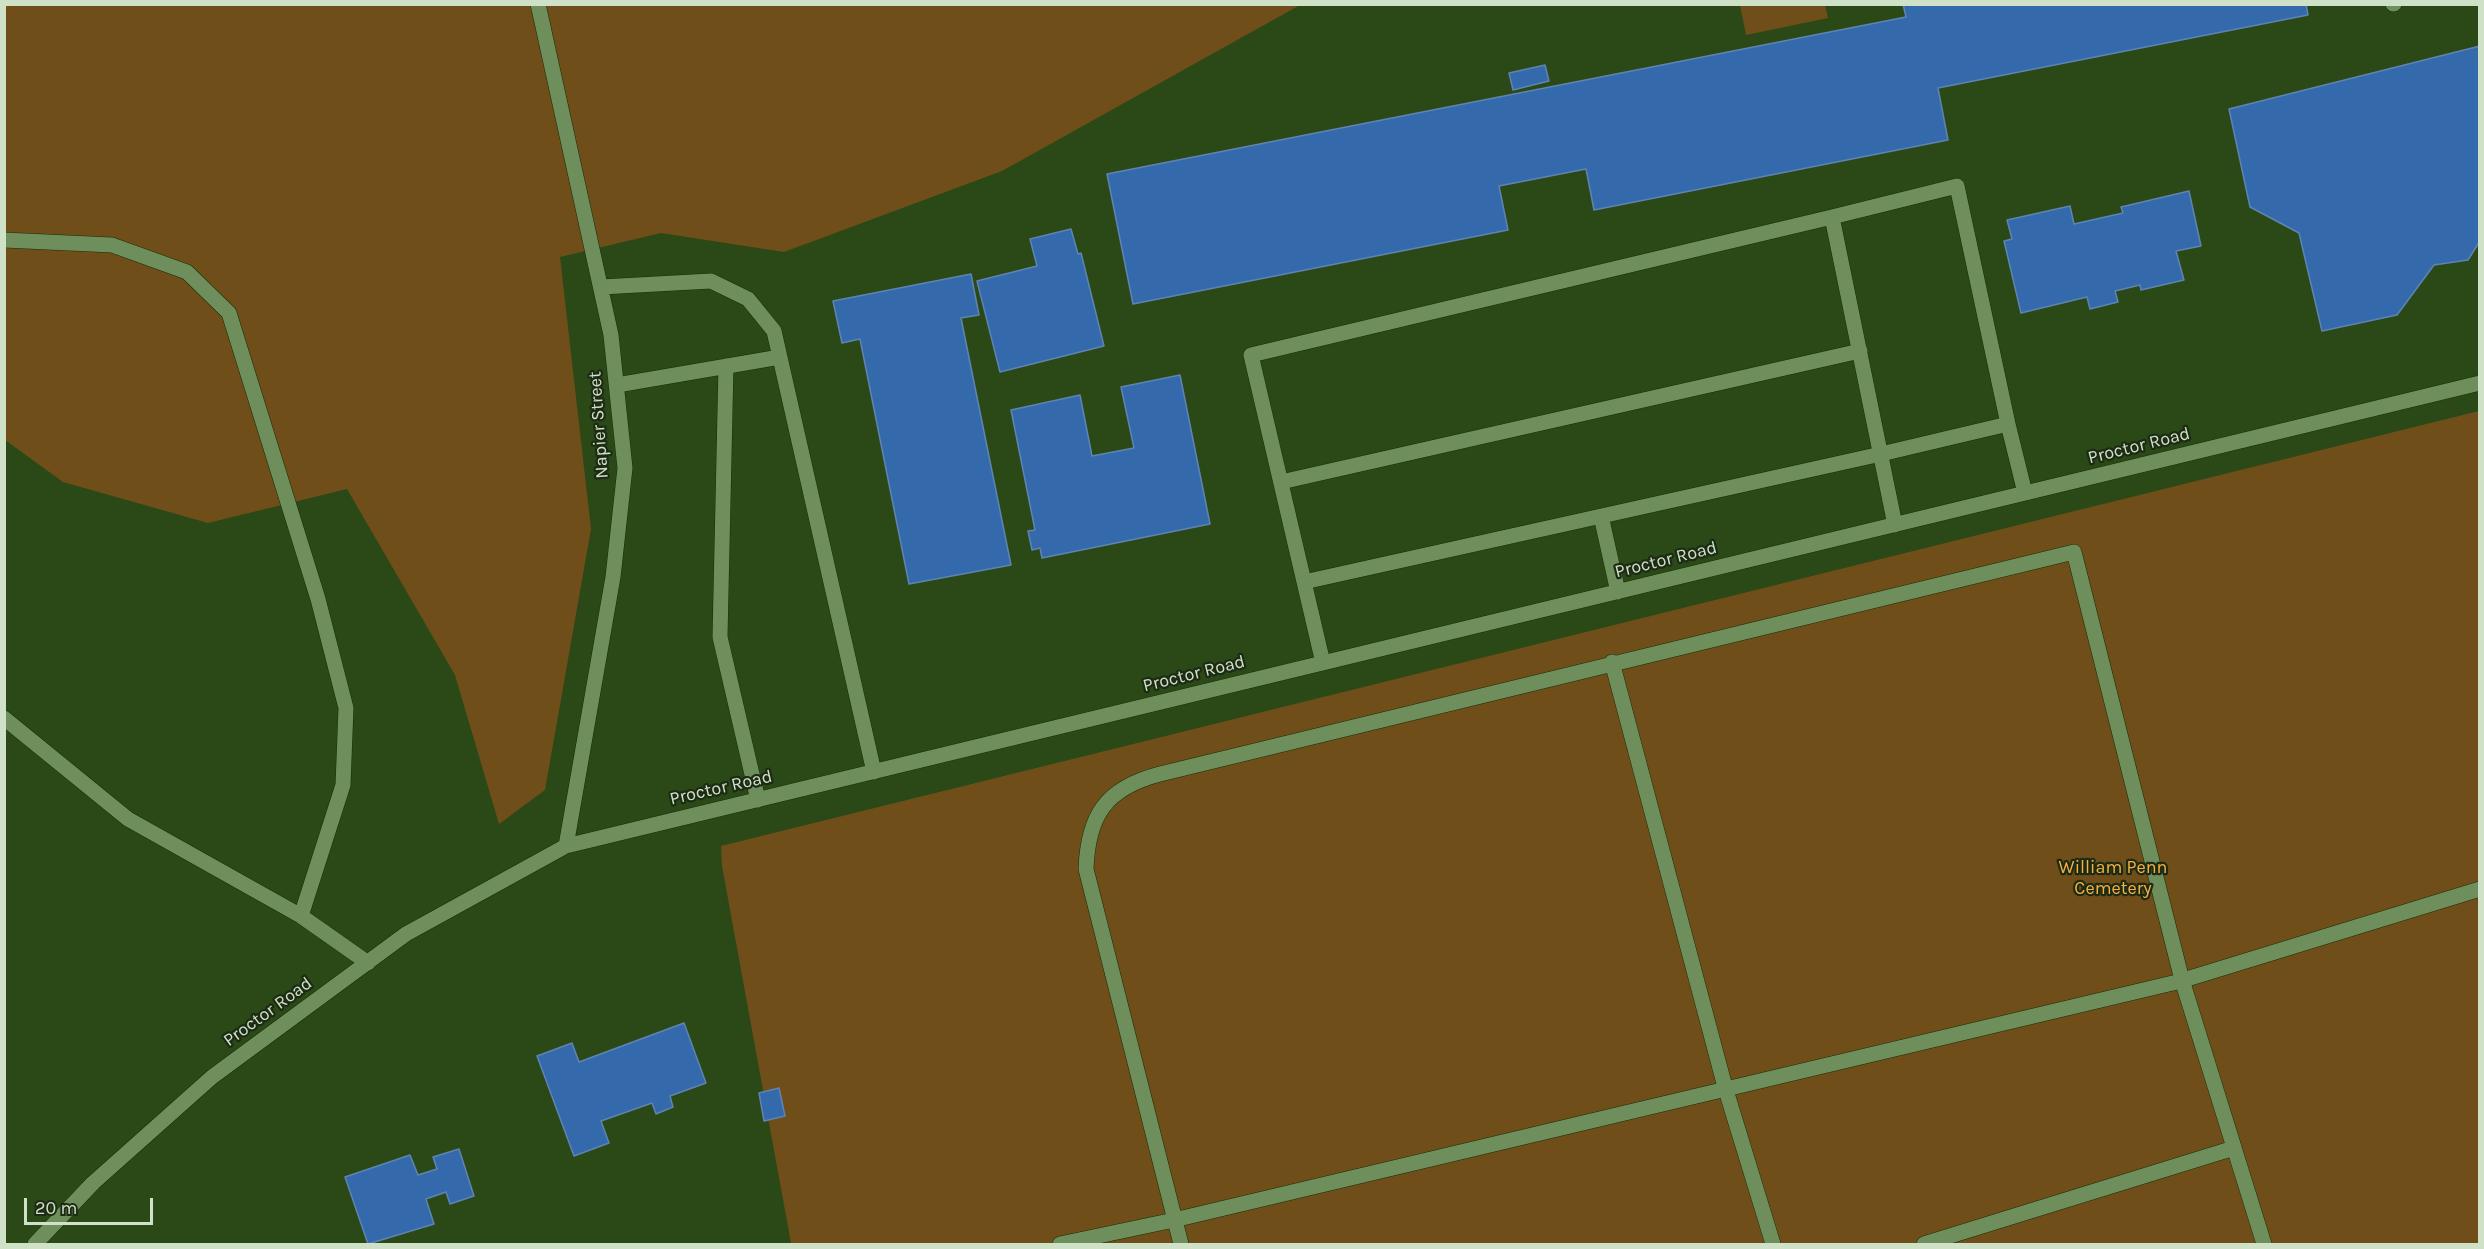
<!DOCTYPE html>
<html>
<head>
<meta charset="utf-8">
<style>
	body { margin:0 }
	#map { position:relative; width:2484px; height:1249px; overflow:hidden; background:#2b4917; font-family:Karla,sans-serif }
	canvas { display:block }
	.frame { position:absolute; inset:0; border:6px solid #cfe1c6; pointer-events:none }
	.scale { position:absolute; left:24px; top:1198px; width:129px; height:27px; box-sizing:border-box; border:3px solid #cfe1c6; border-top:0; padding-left:8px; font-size:18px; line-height:21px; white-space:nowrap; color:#cfe1c6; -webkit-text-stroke:4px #1d2b15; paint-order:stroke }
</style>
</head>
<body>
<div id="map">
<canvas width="2484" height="1249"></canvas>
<div class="frame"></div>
<div class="scale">20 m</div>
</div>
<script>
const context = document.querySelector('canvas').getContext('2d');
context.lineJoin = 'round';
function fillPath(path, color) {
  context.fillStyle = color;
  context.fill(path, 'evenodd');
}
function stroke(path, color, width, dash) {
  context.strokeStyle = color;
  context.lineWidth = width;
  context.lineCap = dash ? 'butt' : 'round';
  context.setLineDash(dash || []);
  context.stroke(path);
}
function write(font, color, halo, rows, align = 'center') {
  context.font = font + ' Karla,sans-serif';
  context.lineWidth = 4.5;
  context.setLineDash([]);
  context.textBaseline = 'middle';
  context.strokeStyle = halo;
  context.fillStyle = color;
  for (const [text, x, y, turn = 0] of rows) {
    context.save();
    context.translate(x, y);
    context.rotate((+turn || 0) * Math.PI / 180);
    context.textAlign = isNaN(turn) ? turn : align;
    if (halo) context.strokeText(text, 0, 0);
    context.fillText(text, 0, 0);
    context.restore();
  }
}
const green = new Path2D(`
	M5 5H1300L1002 171 784 252 661 233 560 257 591 529 545 790 499 824 455 675 347 489 208 523 63 482 5 440Z
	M1740 5H1825L1828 18 1746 35Z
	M2479 411V1244H786L791 1243 722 866 721 846Z`);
const building = new Path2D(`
	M1903 4H2306L2308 15 1938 88 1948 140 1594 210 1586 169 1499 186 1508 230 1133 304 1107 174 1906 17Z
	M2480 46V241L2468 260 2434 265 2397 315 2322 331 2299 233 2250 207 2229 109Z
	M1545 65 1549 81 1513 90 1509 73Z
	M2189 191 2201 246 2176 251 2184 280 2141 290 2140 285 2115 291 2118 302 2090 309 2087 297 2021 313 2004 241 2012 239 2007 220 2070 206 2074 224 2123 213 2121 207Z
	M1071 229 1078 254 1081 253 1104 346 1000 372 977 281 1037 266 1030 239Z
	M971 274 979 315 961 318 1011 565 909 584 860 339 842 343 833 301Z
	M1180 375 1210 524 1042 558 1040 548 1032 550 1028 531 1035 530 1011 410 1080 395 1092 456 1134 448 1121 387Z
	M684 1023 706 1083 670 1096 673 1107 656 1114 652 1103 601 1121 609 1143 574 1156 537 1056 572 1043 579 1062Z
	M779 1088 785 1116 764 1121 759 1093Z
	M459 1149 474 1196 450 1204 446 1192 426 1199 434 1224 368 1244 345 1177 410 1155 418 1175 437 1169 433 1157Z`);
const minor = new Path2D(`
	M538 4 611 335 625 468 613 577 566 846
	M2393 4H2394
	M4 240 112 245 187 272 229 313 318 599 346 708 343 785 301 916 368 963
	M601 287 711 281 748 299 774 331 874 772
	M726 366 720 637 758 800
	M617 385 780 357
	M2008 424 2025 493
	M1281 482 1860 351
	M1601 516 1618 592
	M1304 582 1881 454 2008 424 1957 186 1832 217
	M1612 662 1725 1087 1773 1244
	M1323 663 1251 355 1832 217 1895 525
	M4 718 128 819 301 916
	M35 1244 93 1183 212 1077 406 934 566 846 2480 383
	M1060 1244 1174 1220 2177 982 2480 889
	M1181 1244 1086 869C1088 815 1106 788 1160 774L2074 552 2182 980 2264 1244
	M1924 1244 2234 1148`);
const streetNames = [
	["Napier Street",599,425,-94],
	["Proctor Road",2139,446,-14],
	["Proctor Road",1666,560,-14],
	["Proctor Road",1194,674,-14],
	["Proctor Road",721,788,-13],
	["Proctor Road",268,1012,-36]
];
const parkNames = [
	["William Penn",2113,868],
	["Cemetery",2113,889]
];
fillPath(green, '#6f4e1a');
fillPath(building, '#346aab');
stroke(building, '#5f84b3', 1.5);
stroke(minor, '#172d07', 16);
stroke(minor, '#6e8f5c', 15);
write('18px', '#cfe1c6', '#1d2b15', streetNames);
write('18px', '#f8b140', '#1d2b15', parkNames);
</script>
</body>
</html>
